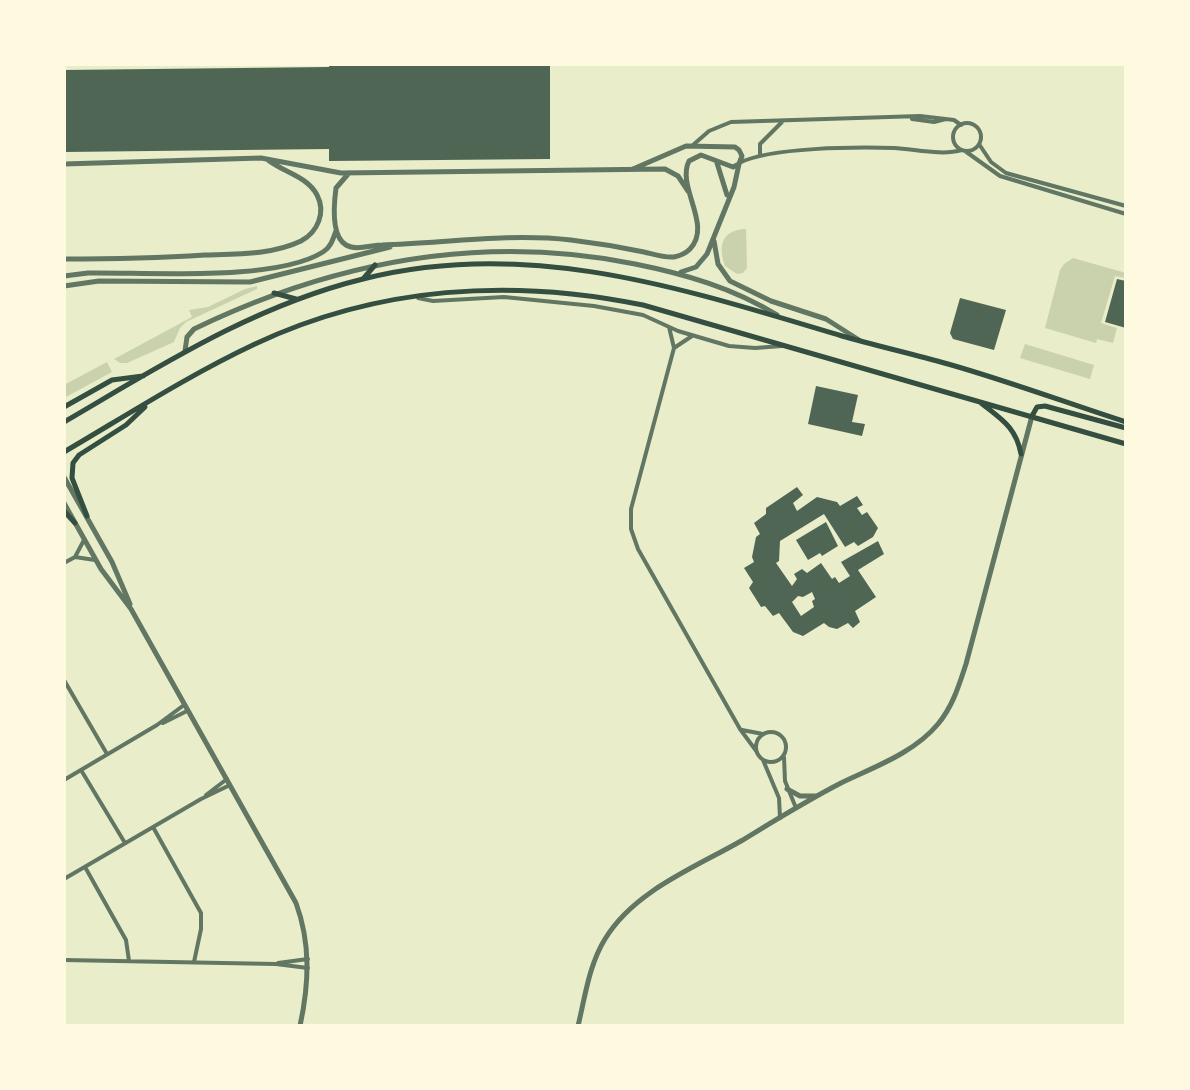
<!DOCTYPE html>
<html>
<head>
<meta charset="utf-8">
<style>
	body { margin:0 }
	#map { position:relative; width:1190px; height:1090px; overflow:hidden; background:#e9edc9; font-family:Jost,sans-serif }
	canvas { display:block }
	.frame { position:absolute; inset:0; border:66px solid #fefae0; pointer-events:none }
</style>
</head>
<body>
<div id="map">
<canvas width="1190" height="1090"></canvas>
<div class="frame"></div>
</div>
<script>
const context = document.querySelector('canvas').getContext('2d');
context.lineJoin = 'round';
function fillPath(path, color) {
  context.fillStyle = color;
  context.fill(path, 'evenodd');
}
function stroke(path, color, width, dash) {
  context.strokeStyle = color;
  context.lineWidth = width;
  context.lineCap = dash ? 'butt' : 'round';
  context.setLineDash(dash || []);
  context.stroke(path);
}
const green = new Path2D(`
	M746 229 747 268 743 273 737 274 725 266C718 246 721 230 746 229Z
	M1073 258 1126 273V278L1115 276 1101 323 1117 328 1113 343 1097 339 1096 343 1045 328 1060 270 1064 264Z
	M257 286V289L186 322 180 328 174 342 127 363H120L114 359 192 317 189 310 208 307 245 289Z
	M1025 344 1094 365 1090 379 1020 358Z
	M107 362 112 372 64 398V385Z`);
const building = new Path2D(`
	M329 64H550V159L329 161V149L64 152V70L329 67Z
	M1117 279 1126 281V328L1105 322Z
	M960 298 1006 310 994 350 953 339 950 333Z
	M816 386 858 395 852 422 865 424 862 436 808 424Z
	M797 487 803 495 793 503 797 511 817 497 837 502 840 506 857 496 863 505 857 508 862 515 867 512 878 528 873 537 858 546 854 542 845 547 824 514 780 541 779 561 776 563 792 586 797 579 794 574 802 569 807 573 821 563 832 579 835 577 839 583 850 576 841 562 878 541 884 554 858 570 876 597 855 611 860 622 853 628 848 623 837 629 829 627 824 623 803 636 793 632 779 613 773 616 765 606 761 607 749 588 753 582 744 568 754 562 752 557 756 537 760 534 754 523 766 514V508ZM812 592 815 599 812 601 814 607 801 616 792 602 798 596 803 597Z
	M826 522 838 546 822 556 820 553 808 560 796 540Z`);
const minor = new Path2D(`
	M912 119 934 122 946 119
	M953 137a14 14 0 1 1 28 0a14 14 0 1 1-28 0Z
	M979 144 991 162 1006 173 1126 206
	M693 145 709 131 731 122 920 116 954 120 961 125
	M965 151 1000 176 1126 214
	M760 154V144L782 122
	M739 163C771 147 856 147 894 148 915 149 941 156 962 150
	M418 298 433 301 504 297 594 306 643 315 678 331 729 346 755 348 782 346
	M669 327 674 348 631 509V529L638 549 740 729 757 752
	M674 348 692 336
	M75 557 84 540
	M64 563 75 557 95 560
	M64 680 107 754
	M163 723 187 711
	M742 730 763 734
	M756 747a15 15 0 1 1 30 0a15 15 0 1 1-30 0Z
	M784 757 785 781 796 808
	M763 760 779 798 780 818
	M81 770 125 843
	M64 780 157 725 184 705
	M206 795 227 779
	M153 827 201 913V929L194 962
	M85 867 126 940 129 961
	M64 879 201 799 230 785
	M64 960 276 964 308 968
	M278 963 308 959`);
const tertiary = new Path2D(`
	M717 163 727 195
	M64 164 261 158 341 173 665 169 678 176 688 191
	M349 173 336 188C334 203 331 236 346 245 356 251 371 245 382 245 445 243 508 233 571 240 596 243 620 247 644 252 653 254 664 258 674 257 679 256 686 253 690 249 713 225 676 187 689 161L701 155 733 167 739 164 742 156 739 150 735 147 686 146 633 169
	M714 241 718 264 730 281 771 301 826 319 859 340
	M64 259C111 259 158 258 205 255 236 254 272 255 301 241 318 232 326 212 317 195 307 176 283 172 268 160
	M681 272 696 267 707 254 734 187 739 164
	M64 276 88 273C147 272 275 282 323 252 331 247 333 239 336 231
	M64 286 99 281 250 282 390 247
	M185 351 187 337 194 329C335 261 481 233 635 264 685 274 733 288 777 315
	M64 477 112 562 130 604
	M64 503 101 569 131 609 296 903C311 944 309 984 300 1026
	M787 789 800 796H816
	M578 1026C585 997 589 965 605 939 634 891 694 868 741 841 774 821 806 801 841 783 874 767 914 753 938 724 953 706 959 685 966 664L1032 416`);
const secondary = new Path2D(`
	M363 279 375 265
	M274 293 296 299
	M981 403C1001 419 1016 427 1021 454
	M64 407 112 380 143 376
	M1032 416 1037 407 1045 406 1126 428
	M64 422C160 366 253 306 363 279 529 237 684 289 842 336 877 346 913 354 948 364 1008 381 1067 403 1126 422
	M64 452C127 415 189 375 255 344 378 286 512 278 643 305L1126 444
	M64 511 75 523
	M87 516 72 478 73 463 79 455 126 425 145 407`);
fillPath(green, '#cad2ad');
fillPath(building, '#4f6655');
stroke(minor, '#617663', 4);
stroke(tertiary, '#617663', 5);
stroke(secondary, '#344e41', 5);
</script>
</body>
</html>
